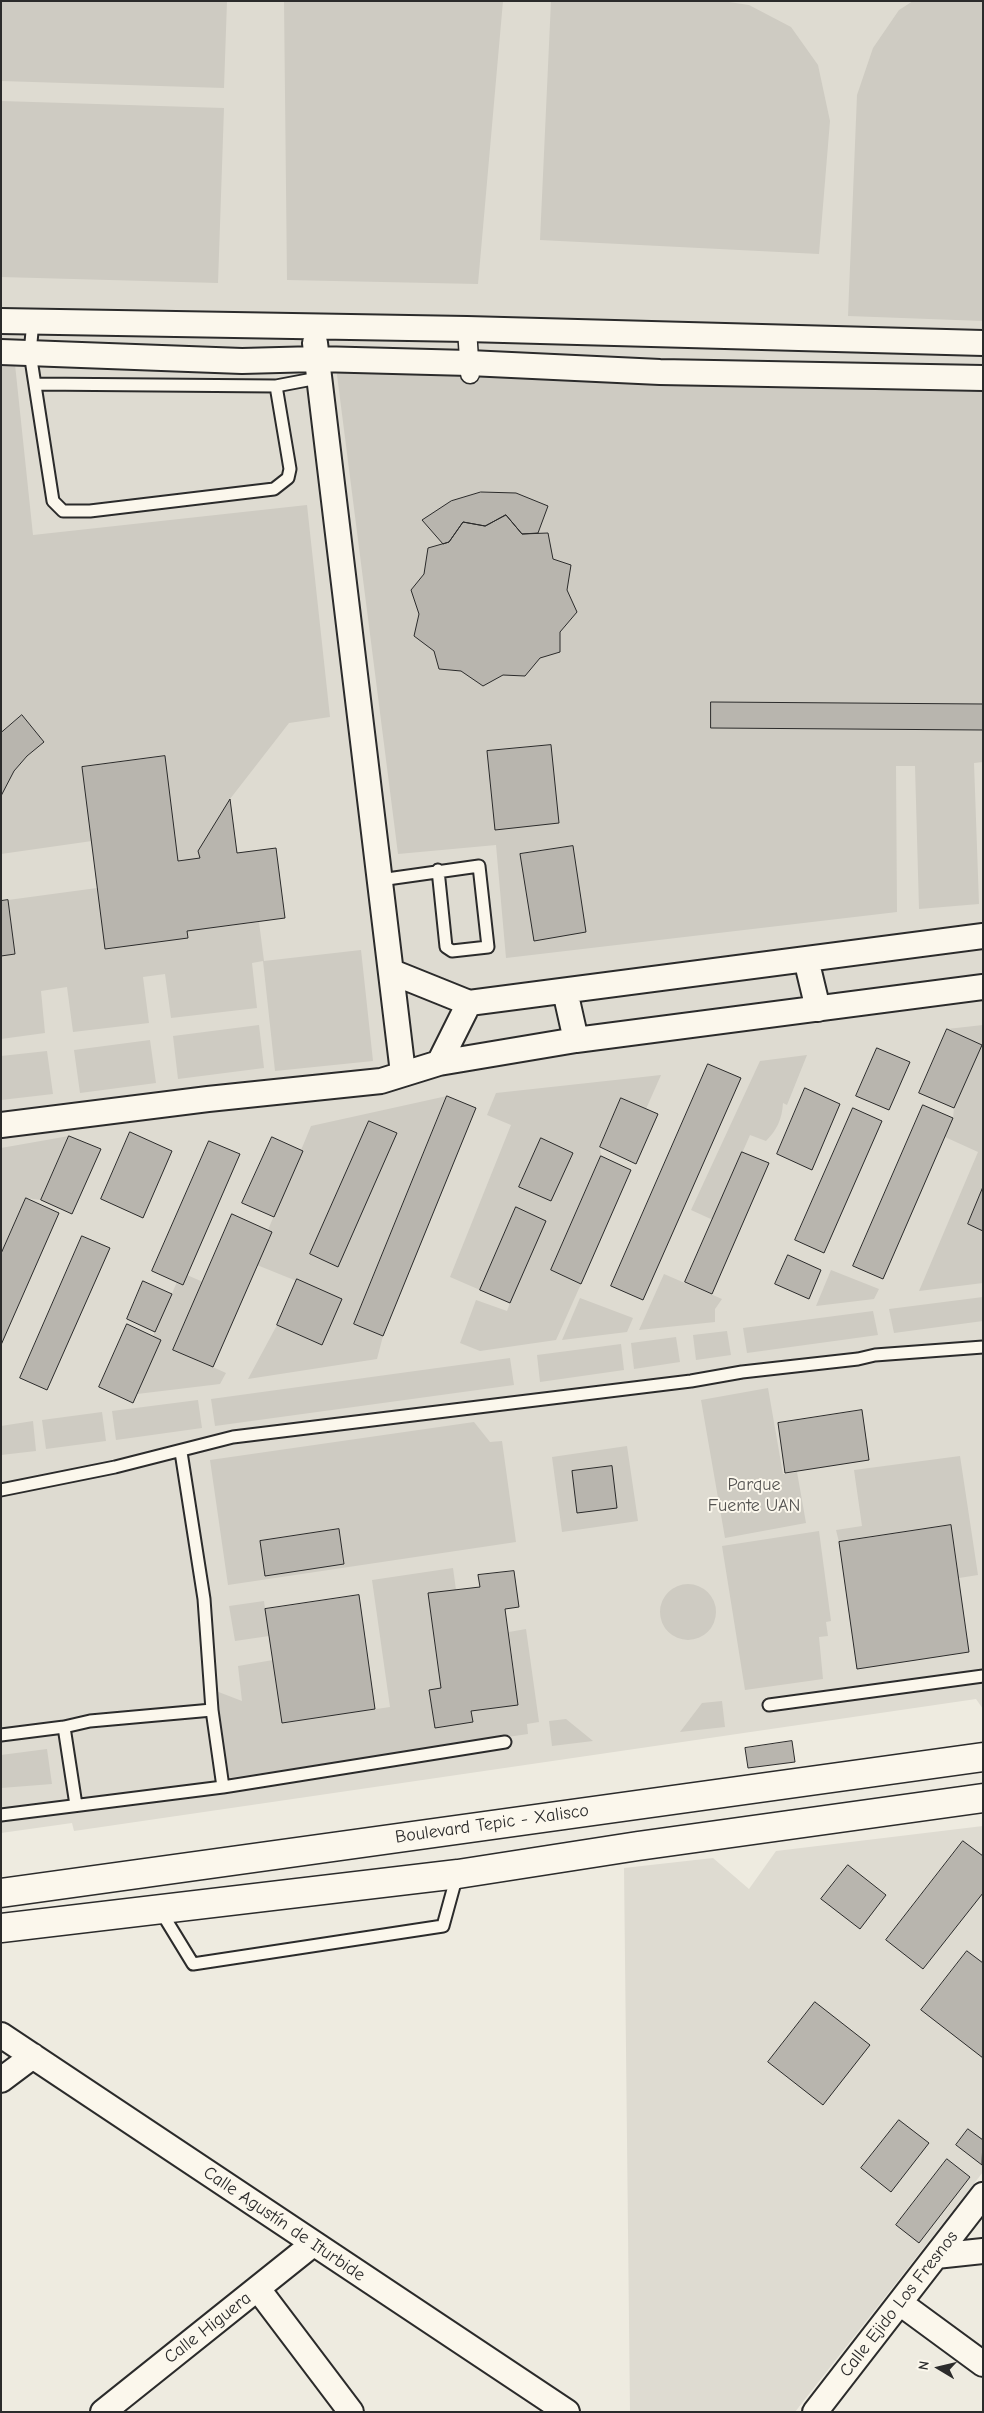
<!DOCTYPE html>
<html>
<head>
<meta charset="utf-8">
<style>
	body { margin:0 }
	#map { position:relative; width:984px; height:2413px; overflow:hidden; background:#eeebe0; font-family:"Comic Neue",sans-serif }
	canvas { display:block }
	.frame { position:absolute; inset:0; border:2px solid #2b2b2b; pointer-events:none }
	.north { position:absolute; left:914px; top:2343px; width:50px; height:50px; -webkit-text-stroke:4px #fbf7ec; paint-order:stroke; rotate:279deg; font-size:14px; font-weight:700; line-height:20px; text-align:center; color:#2b2b2b }
	.north::after { content:''; display:block; margin:auto; width:18px; height:22px; background:#2b2b2b; clip-path:polygon(50% 0,100% 100%,50% 72%,0 100%) }
</style>
</head>
<body>
<div id="map">
<canvas width="984" height="2413"></canvas>
<div class="frame"></div>
<div class="north">N</div>
</div>
<script>
const context = document.querySelector('canvas').getContext('2d');
context.lineJoin = 'round';
function fillPath(path, color) {
  context.fillStyle = color;
  context.fill(path, 'evenodd');
}
function stroke(path, color, width, dash) {
  context.strokeStyle = color;
  context.lineWidth = width;
  context.lineCap = dash ? 'butt' : 'round';
  context.setLineDash(dash || []);
  context.stroke(path);
}
function write(font, color, halo, rows, align = 'center') {
  context.font = font + ' "Comic Neue",sans-serif';
  context.lineWidth = 4;
  context.setLineDash([]);
  context.textBaseline = 'middle';
  context.strokeStyle = halo;
  context.fillStyle = color;
  for (const [text, x, y, turn = 0] of rows) {
    context.save();
    context.translate(x, y);
    context.rotate((+turn || 0) * Math.PI / 180);
    context.textAlign = isNaN(turn) ? turn : align;
    if (halo) context.strokeText(text, 0, 0);
    context.fillText(text, 0, 0);
    context.restore();
  }
}
const built = new Path2D(`
	M1 1H983V1709L976 1699 74 1831 72 1823 1 1833Z
	M983 1826V2172L795 2412H630L624 1868 713 1858 749 1889 776 1851Z`);
const green = new Path2D(`
	M1 1H227L224 88 1 81Z
	M284 1H503L478 284 287 280Z
	M551 1H722L749 5 791 27 818 65 830 121 819 254 540 240Z
	M913 1H983V321L848 316 857 95 873 48 899 10Z
	M1 101 224 108 218 283 1 277Z
	M1 355H14L33 535 307 505 330 717 289 723 230 799 199 851 200 858 178 861 164 756 82 767 92 841 1 854C1 836 0 814 1 796 6 774 28 755 44 742L22 716 1 733Z
	M336 367 620 383 983 392V762L974 763 979 904 919 909 915 766H896L897 912 506 958 496 845 398 854Z
	M97 888 188 938 187 931 259 922 264 961 361 950 373 1061 275 1071 263 961 252 963 257 1008 171 1018 165 974 143 977 149 1023 73 1032 67 987 41 991 45 1033 1 1039V956L15 954 8 900Z
	M259 1025 264 1068 178 1079 173 1036Z
	M983 1025V1187L968 1224 983 1231V1283L919 1291 978 1152 945 1137 953 1118 954 1108 982 1045 947 1029Z
	M150 1040 156 1083 80 1093 74 1050Z
	M47 1051 53 1094 1 1100V1056Z
	M807 1055 787 1105 783 1103C782 1119 777 1130 766 1141L750 1135 713 1220 691 1210 760 1061Z
	M661 1075 646 1109 621 1098 600 1147 601 1156 551 1270 581 1284 556 1340 480 1351 460 1343 476 1300 507 1311 510 1303 450 1277 511 1125 487 1115 496 1093Z
	M447 1096 354 1324 383 1336 377 1359 248 1379 277 1325 321 1345 341 1299 257 1265 272 1232 268 1230 311 1126Z
	M69 1136 41 1200 26 1198 1 1254V1148Z
	M831 1270 879 1289 874 1299 816 1306Z
	M664 1274 722 1299 715 1309V1322L639 1330Z
	M187 1275 203 1282 173 1349 226 1373 220 1384 137 1394 161 1340 153 1336 177 1282Z
	M983 1297V1321L894 1333 889 1309Z
	M580 1298 633 1318 627 1332 562 1340Z
	M873 1311 878 1335 747 1353 743 1328Z
	M727 1331 731 1355 696 1360 693 1335Z
	M676 1337 680 1362 634 1369 631 1343Z
	M621 1344 624 1370 540 1382 537 1355Z
	M510 1358 514 1385 215 1426 211 1399Z
	M768 1388 783 1474 797 1472 806 1523 725 1538 701 1400Z
	M198 1400 202 1428 116 1440 112 1411Z
	M102 1412 106 1441 46 1449 42 1420Z
	M33 1421 36 1451 1 1455V1426Z
	M474 1422 490 1442 502 1441 516 1542 228 1585 210 1460Z
	M627 1446 638 1521 562 1532 552 1457Z
	M960 1456 978 1575 959 1578 951 1525 839 1542 836 1530 862 1526 854 1470Z
	M819 1531 831 1621 826 1622 828 1636 819 1637 823 1679 745 1690 722 1546Z
	M453 1568 456 1590 428 1594 441 1688 429 1690 435 1727 473 1722 471 1711 518 1705 509 1632 526 1629 539 1722 527 1724 528 1734 228 1778 216 1691 242 1701 238 1666 273 1660 282 1723 390 1707 372 1580Z
	M660 1612a28 28 0 1 1 56 0a28 28 0 1 1-56 0Z
	M264 1601 269 1636 235 1641 229 1606Z
	M722 1701 725 1727 680 1732 702 1703Z
	M566 1719 593 1741 552 1746 549 1721Z
	M47 1749 52 1784 1 1788V1755Z`);
const building = new Path2D(`
	M481 492 516 493 548 506 538 533 522 534 506 515 485 526 463 522 449 542 443 544 422 520 451 501Z
	M506 515 522 534 548 533 553 559 571 565 567 590 577 612 560 632V652L540 658 525 676 503 675 483 686 461 671 439 669 434 651 414 636 419 614 411 590 424 574 428 548 449 542 463 522 485 526Z
	M711 702 983 704V730L711 728Z
	M22 715 44 742 27 756 14 771 1 796V733Z
	M551 745 559 823 495 830 487 751Z
	M165 756 178 861 200 858 198 851 230 799 237 853 276 848 285 918 187 931 188 938 105 949 82 767Z
	M573 846 586 932 534 941 520 854Z
	M8 900 15 954 1 956V901Z
	M947 1029 982 1045 954 1108 919 1093Z
	M877 1048 910 1062 889 1110 856 1096Z
	M708 1064 741 1078 643 1300 611 1286Z
	M805 1088 840 1104 812 1170 777 1154Z
	M447 1096 476 1108 383 1336 354 1324Z
	M621 1098 658 1114 636 1164 600 1147Z
	M923 1105 953 1118 883 1279 853 1266Z
	M853 1108 882 1121 824 1253 795 1240Z
	M369 1121 397 1133 338 1267 310 1254Z
	M130 1132 172 1151 143 1218 101 1199Z
	M69 1136 101 1149 72 1214 41 1200Z
	M272 1137 303 1151 274 1217 242 1203Z
	M541 1138 573 1153 551 1201 519 1187Z
	M209 1141 240 1154 183 1285 152 1271Z
	M742 1152 769 1163 712 1294 685 1282Z
	M601 1156 631 1170 581 1284 551 1270Z
	M983 1187V1231L968 1224Z
	M26 1198 59 1213 1 1345V1254Z
	M516 1207 546 1221 510 1303 480 1290Z
	M232 1214 272 1232 213 1367 173 1350Z
	M82 1236 110 1248 47 1390 20 1378Z
	M788 1255 821 1270 809 1299 775 1284Z
	M297 1279 342 1299 322 1345 277 1325Z
	M143 1281 172 1294 155 1332 127 1319Z
	M127 1324 161 1340 133 1403 99 1387Z
	M862 1410 869 1460 785 1473 778 1423Z
	M612 1466 617 1508 577 1513 572 1471Z
	M951 1525 969 1652 857 1669 839 1542Z
	M339 1529 344 1564 265 1576 260 1541Z
	M514 1571 519 1607 505 1609 518 1705 471 1711 473 1722 435 1728 429 1690 441 1688 428 1593 480 1587 478 1575Z
	M359 1595 375 1709 282 1723 265 1609Z
	M792 1741 795 1762 748 1768 745 1748Z
	M963 1841 983 1856V1893L923 1969 886 1940Z
	M848 1865 886 1895 860 1929 821 1899Z
	M967 1951 983 1963V2058L921 2010Z
	M815 2002 870 2045 823 2105 768 2062Z
	M899 2120 929 2143 891 2192 861 2168Z
	M968 2129 983 2140 982 2165 956 2145Z
	M947 2159 970 2177 919 2243 896 2225Z`);
const service = new Path2D(`
	M33 321 30 353 53 501 63 511H90L274 489 288 478 290 469 276 386
	M35 384 276 386 318 378
	M380 880 479 866 488 947 452 951 446 947 438 870
	M181 1452 204 1599 212 1710
	M1 1490 115 1467 233 1437 691 1381 742 1372 858 1359 875 1355 983 1347
	M769 1705 983 1676
	M64 1727 76 1805
	M1 1735 64 1727 90 1721 212 1710 223 1787
	M1 1815 223 1787 505 1742
	M160 1910 193 1964 443 1926 457 1875`);
const pedestrian = new Path2D(`
	M467 329 470 374`);
const minor = new Path2D(`
	M1 321 467 329 983 343
	M315 343 403 1073
	M1 352 242 361 317 359 469 363 660 372 983 378
	M806 959 818 1009
	M392 972 469 1003
	M565 991 576 1040
	M439 1063 469 1003 983 936
	M1 1125 208 1099 381 1081 439 1063 576 1040 983 987
	M1 2035 567 2412
	M1 2080 33 2056
	M936 2256 983 2251
	M258 2289 351 2412
	M900 2303 983 2364
	M103 2412 313 2244
	M815 2412 983 2195`);
const primary = new Path2D(`
	M1 1893 983 1757
	M1 1928 458 1874 638 1846 983 1798`);
const parkNames = [
	["Parque",754,1485],
	["Fuente UAN",754,1506]
];
const streetNames = [
	["Boulevard Tepic - Xalisco",492,1824,-8],
	["Calle Agustín de Iturbide",284,2224,34],
	["Calle Ejido Los Fresnos",899,2304,-52],
	["Calle Higuera",208,2328,-38]
];
fillPath(built, '#dedbd1');
fillPath(green, '#cecbc2');
fillPath(building, '#b8b5ae');
stroke(building, '#2b2b2b', 1);
stroke(service, '#2b2b2b', 15);
stroke(pedestrian, '#2b2b2b', 21);
stroke(minor, '#2b2b2b', 28);
stroke(primary, '#2b2b2b', 31);
stroke(service, '#fbf7ec', 11);
stroke(pedestrian, '#fbf7ec', 18);
stroke(minor, '#fbf7ec', 24);
stroke(primary, '#fbf7ec', 28);
write('18px', '#545351', '#fbf7ec', parkNames);
write('18px', '#2b2b2b', '#fbf7ec', streetNames);
</script>
</body>
</html>
